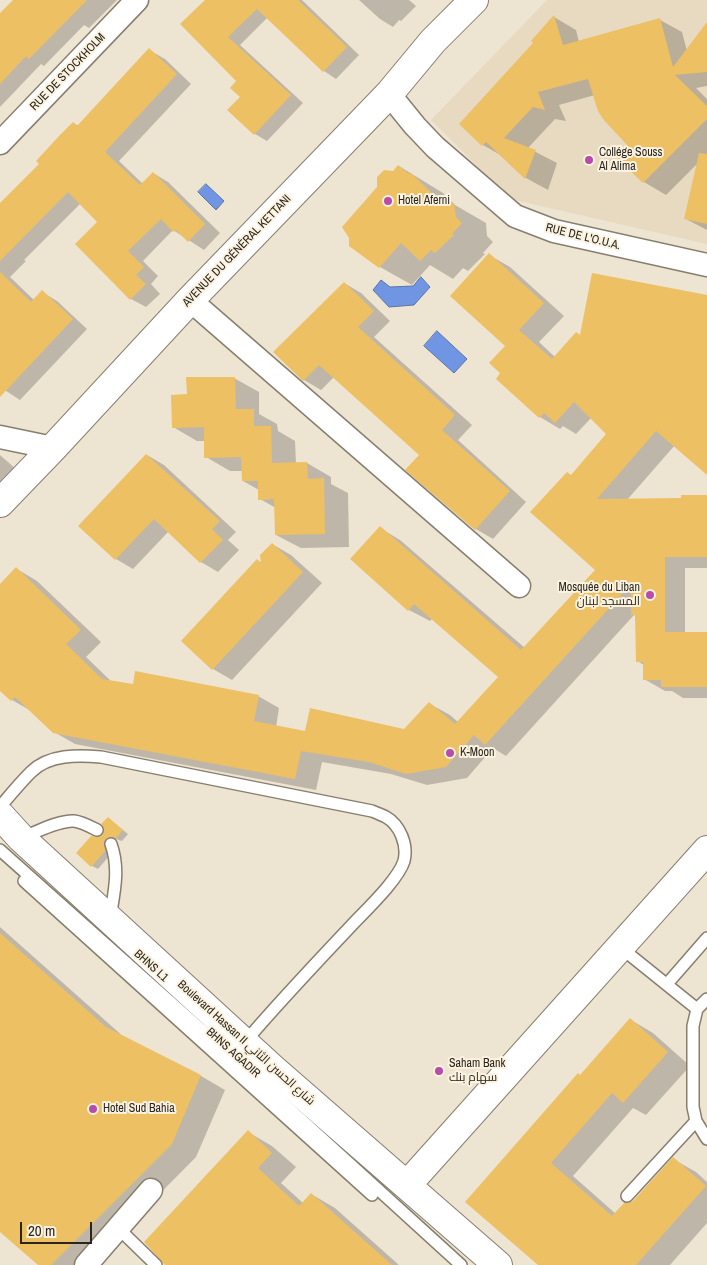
<!DOCTYPE html>
<html>
<head>
<meta charset="utf-8">
<style>
	body { margin:0 }
	#map { position:relative; width:707px; height:1265px; overflow:hidden; background:#eee4d2; font-family:"Archivo Narrow",sans-serif }
	canvas { display:block }
	.scale { position:absolute; left:20px; top:1222px; width:72px; height:22px; box-sizing:border-box; border:2px solid #2a261f; border-top:0; padding-left:6px; font-size:15px; line-height:18px; white-space:nowrap; color:#2a261f; -webkit-text-stroke:4px #fbf2df; paint-order:stroke }
</style>
</head>
<body>
<div id="map">
<canvas width="707" height="1265"></canvas>
<div class="scale">20 m</div>
</div>
<script>
const context = document.querySelector('canvas').getContext('2d');
context.lineJoin = 'round';
function fillPath(path, color) {
  context.fillStyle = color;
  context.fill(path, 'evenodd');
}
function stroke(path, color, width, dash) {
  context.strokeStyle = color;
  context.lineWidth = width;
  context.lineCap = dash ? 'butt' : 'round';
  context.setLineDash(dash || []);
  context.stroke(path);
}
function write(font, color, halo, rows, align = 'center') {
  context.font = font + ' "Archivo Narrow",Cairo,sans-serif';
  context.lineWidth = 4;
  context.setLineDash([]);
  context.textBaseline = 'middle';
  context.strokeStyle = halo;
  context.fillStyle = color;
  for (const [text, x, y, turn = 0] of rows) {
    context.save();
    context.translate(x, y);
    context.rotate((+turn || 0) * Math.PI / 180);
    context.textAlign = isNaN(turn) ? turn : align;
    if (halo) context.strokeText(text, 0, 0);
    context.fillText(text, 0, 0);
    context.restore();
  }
}
const built = new Path2D(`
	M547 0H707V244L510 199 431 120Z`);
const water = new Path2D(`
	M206 184 224 201 216 210 198 192Z
	M421 277 430 287 414 305 389 307 373 290 381 280 390 287 413 286Z
	M437 331 467 359 454 373 424 346Z`);
const shadow = new Path2D(`
	M15 0H117L89 28 84 25 44 66 41 64 0 107V15Z
	M206 0H302L359 55 336 79 324 71 268 17 240 45 303 103 267 141 255 134 241 97 238 81Z
	M359 0H409L416 6 401 21 399 20 393 27 380 19Z
	M554 17 576 30 579 42 660 20 682 32 687 51 707 24V86L696 88 707 99V154L666 195 644 182 617 156 628 145 595 95 559 105 566 121 555 119 528 148 557 163 548 190 526 178 504 157 483 145 535 43Z
	M149 50 165 59 191 84 119 161 143 184 153 173 168 182 220 233 204 250 173 230 143 261 158 276 151 284 160 294 146 307 131 299 99 222 81 203 24 260 26 261 10 277 34 300 42 292 57 301 87 329 20 400 0 387V205L41 164 73 123 79 126Z
	M399 166 430 185 443 193 455 205 486 223 487 236 493 242 483 253 485 254 468 271 463 268 453 279 430 265 412 285 380 267 394 172Z
	M707 192V230L686 219Z
	M489 255 510 267 564 316 539 342 555 357 581 336 707 297V473L675 445 627 500 707 498V568H685V633H707V698H683L672 691H665L644 679V665L637 661V617L634 615 506 756 493 748 467 778 427 785 391 774 322 762 316 790 75 744 54 732 33 712 12 700 0 689V586L17 569 37 581 101 642 86 657 112 682 134 686 258 696 279 708 276 727 306 733 405 730 430 704 450 715 458 722 500 677 433 618 430 621 409 610 380 528 400 540 525 648 597 570 572 476 608 434 592 417 576 434 563 426 560 429 540 417 502 373 507 346Z
	M344 283 361 293 390 321 374 337 472 425 458 440 526 502 493 539 476 529 421 455 334 377 321 390 304 380 275 352Z
	M234 378 259 392V414L277 424 278 431 295 441 296 464 307 463 331 477V484L348 493 349 547 301 548 276 535V508L260 499 259 490 243 481V471H230L206 457 205 441H197L173 427 188 396Z
	M0 455 26 478 0 508Z
	M147 455 164 465 236 532 228 540 239 550 218 572 201 562 169 531 133 569 116 559Z
	M272 544 291 555 322 583 232 680 213 669 257 560 262 563Z
	M108 818 128 834 122 841 116 839 111 842V854L98 869 92 866 98 839 105 835Z
	M0 927 125 1038 201 1076 225 1090 196 1157 89 1265H40L0 1230Z
	M631 1020 653 1033 690 1066 646 1115 633 1108 573 1176 616 1214 633 1202 673 1159 696 1172 707 1182V1223L670 1265H539L466 1202Z
	M248 1132 272 1146 296 1167 281 1183 303 1203 311 1194 335 1208 399 1265H167Z`);
const building = new Path2D(`
	M13 0H87L29 59 26 56 0 84V13Z
	M205 0H298L347 47 323 72 257 9 228 37 291 95 254 135 227 110 240 97 230 88 236 81 180 24Z
	M554 15 563 45 660 18 673 67 707 22V72L675 75 707 106V119L643 183 615 156 627 145 603 119 598 111 588 79 538 92 545 110 533 107 504 138 536 150 525 179 486 142 482 146 459 124 533 43 531 41Z
	M149 48 177 74 105 152 140 185 153 172 205 224 188 242 176 230 173 232 161 219 128 251 144 267 136 275 146 284 130 300 75 244 97 222 68 192 0 261V203L39 164 36 161 60 135 73 122 77 126Z
	M699 153 707 154V224L684 219Z
	M398 165 409 174 411 173 440 201 454 203 456 217 462 223 452 234 454 235 435 253 431 250 420 261 401 243 379 268 349 246V238L342 227 377 187V177L384 170 393 171Z
	M489 253 544 303 519 330 552 359 576 332 580 335 592 273 707 295V475L656 431 597 499 681 498V495H707V557H665V632H707V687H661V680H643V662H636L635 615H631V584L485 745 474 735 446 767 406 774 369 762 301 751 295 779 53 733 15 697 11 701 0 691V584L16 567 81 630 66 644 102 679 133 684 135 671 259 695 254 721 305 731 310 708 404 729 429 702 455 724 498 677 414 604 408 611 350 559 380 526 521 650 595 570 530 512 567 472 571 475 606 434 574 402 555 423 544 413 539 418 496 379 500 373 489 363 505 346 450 296Z
	M0 272 31 302 42 290 73 319 0 397Z
	M344 282 374 311 358 327 455 415 442 430 510 491 475 530 405 470 419 455 319 365 303 381 273 352Z
	M186 377H235L236 409H254V426H271L272 463 307 462 308 479 324 478 325 534 275 535 274 499 258 500V481H242L241 457 204 458V427L172 428 171 395 187 394Z
	M146 454 220 521 212 529 223 540 200 563 154 519 115 560 78 526Z
	M272 543 303 572 212 670 181 641 257 559 261 563 260 555Z
	M108 817 123 830 116 838 109 837 105 839 104 843 105 851 91 867 76 853 91 836 98 837 103 834 104 829 101 824Z
	M0 933 106 1027 201 1075 172 1144 51 1265H38L0 1232Z
	M630 1018 668 1052 623 1103 612 1093 551 1163 612 1216 624 1203H629L633 1201 673 1157 706 1186 636 1265H538L465 1202 578 1073 580 1075Z
	M248 1130 272 1153 258 1168 299 1206 311 1193 392 1265H165L163 1263 144 1242Z`);
const service = new Path2D(`
	M0 807C10 795 20 783 31 772 49 754 78 755 101 757L372 811C377 813 382 815 386 817 400 825 408 845 404 861 398 880 366 910 351 926 315 964 279 1002 245 1042
	M23 837C37 832 59 820 74 821 82 822 89 826 97 830
	M0 850 258 1080 461 1265
	M24 881 372 1195
	M110 918C114 893 120 869 111 844
	M620 947 697 1009 693 1026V1107L696 1121 707 1139
	M667 984 707 938
	M697 1009 707 999
	M627 1196 696 1121
	M117 1227 156 1265`);
const minor = new Path2D(`
	M389 94 415 126 435 147 515 216 554 231 707 265
	M0 143 137 0
	M190 300 519 586
	M0 437 53 448
	M86 1265 151 1190`);
const tertiary = new Path2D(`
	M0 503 53 448 190 300 389 94 433 41 474 0
	M0 815 21 838 272 1068 498 1265
	M407 1185 707 850`);
const markers = [
	[589,160,5,"#b94cab"],
	[388,201,5,"#b94cab"],
	[650,595,5,"#b94cab"],
	[450,753,5,"#b94cab"],
	[439,1071,5,"#b94cab"],
	[93,1109,5,"#b94cab"]
];
const streetNames = [
	["RUE DE STOCKHOLM",68,72,-46],
	["RUE DE L'O.U.A.",583,237,14],
	["AVENUE DU GÉNÉRAL KETTANI",237,251,-46],
	["BHNS L1",151,966,42],
	["Boulevard Hassan II شارع الحسن الثاني",246,1043,42],
	["BHNS AGADIR",233,1053,42]
];
const poiNames = [
	["Collége Souss",599,153],
	["Al Alima",599,167],
	["Hotel Aferni",398,201],
	["Mosquée du Liban",640,588,"right"],
	["المسجد لبنان",640,602,"right"],
	["K-Moon",460,753],
	["Saham Bank",449,1064],
	["سهام بنك",449,1078],
	["Hotel Sud Bahia",103,1109]
];
fillPath(built, '#e7dac1');
fillPath(water, '#7095e2');
stroke(water, '#5b74a8', 1);
fillPath(shadow, '#0003');
fillPath(building, '#ecc063');
stroke(service, '#877e6e', 14);
stroke(minor, '#877e6e', 25);
stroke(tertiary, '#877e6e', 30);
stroke(service, '#fff', 11);
stroke(minor, '#fff', 22);
stroke(tertiary, '#fff', 28);
for (const [x, y, r, color] of markers) {
  const dot = new Path2D();
  dot.arc(x, y, r, 0, 2 * Math.PI);
  context.fillStyle = color;
  context.fill(dot);
  stroke(dot, '#fbf2df', 2);
}
write('12px', '#2a261f', '#fbf2df', streetNames);
write('12px', '#2a261f', '#fbf2df', poiNames, 'left');
</script>
</body>
</html>
